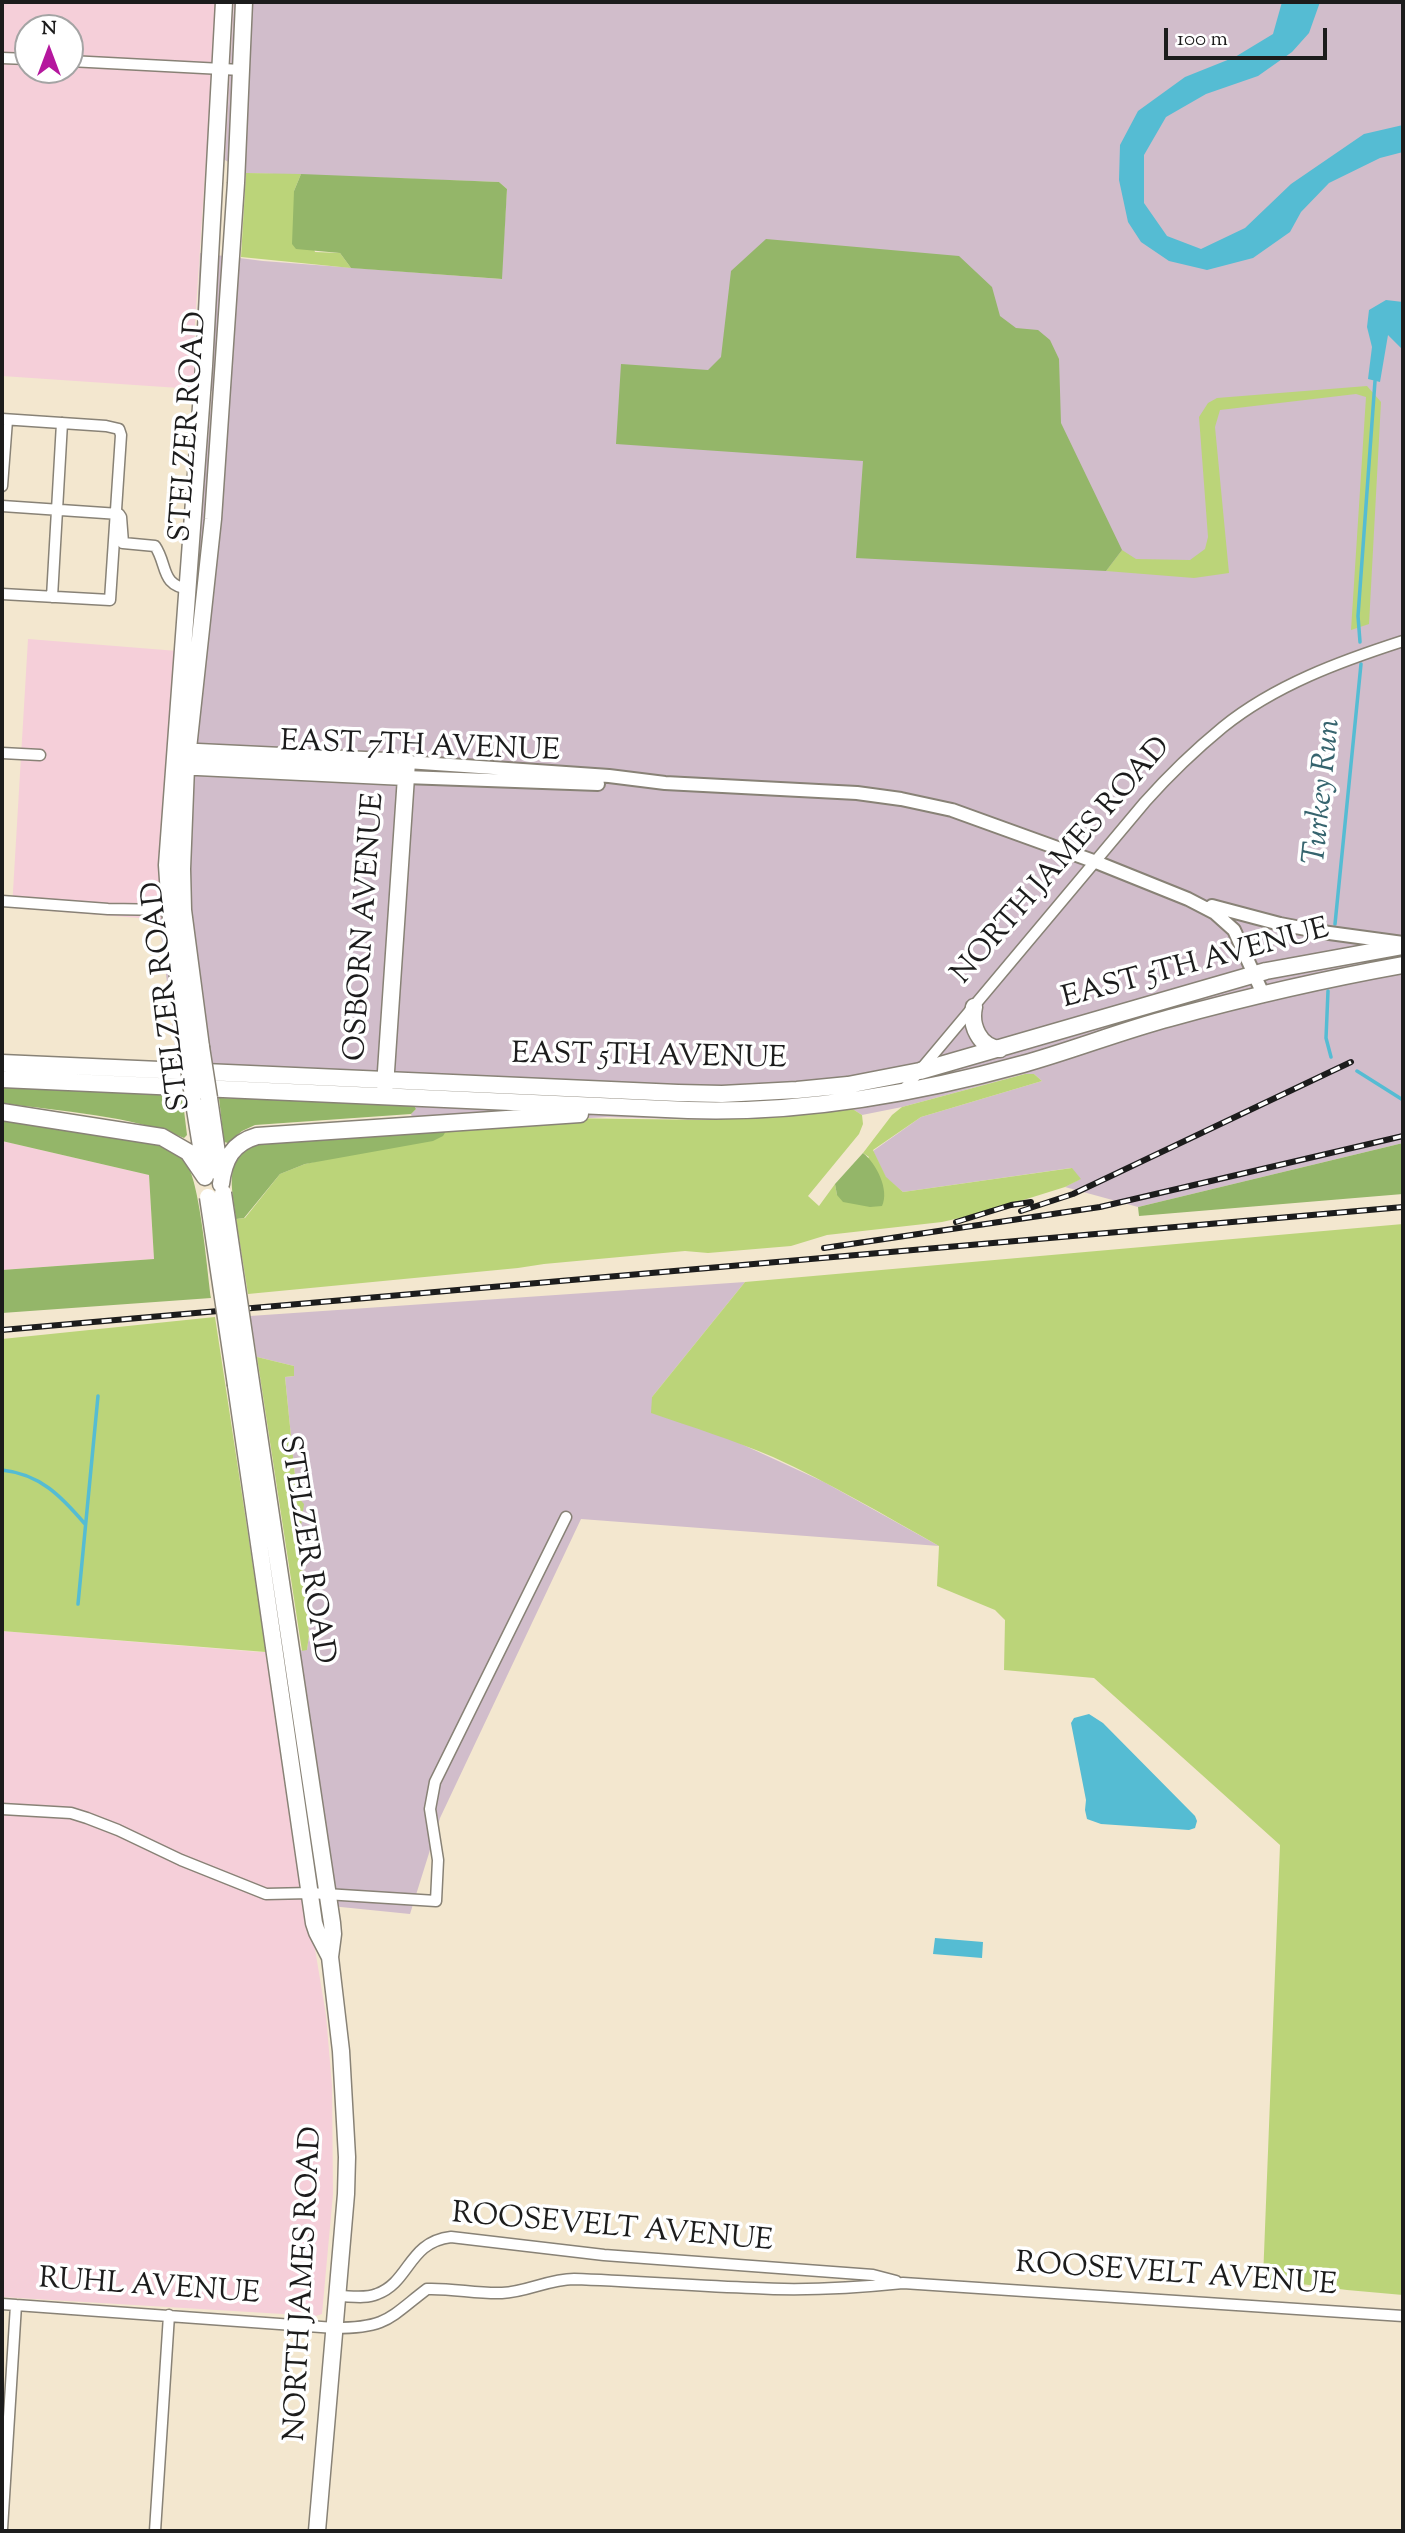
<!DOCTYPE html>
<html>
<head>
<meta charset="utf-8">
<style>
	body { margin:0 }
	#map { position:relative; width:1405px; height:2533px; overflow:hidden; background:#f3e7cf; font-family:"Sorts Mill Goudy",serif }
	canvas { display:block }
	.frame { position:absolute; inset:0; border:4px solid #1c1c1c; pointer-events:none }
	.north { position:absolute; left:14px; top:14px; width:70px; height:70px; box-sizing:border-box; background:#fff; border:2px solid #a4a4a4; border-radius:50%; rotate:0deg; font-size:19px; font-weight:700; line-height:28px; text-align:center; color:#1c1c1c }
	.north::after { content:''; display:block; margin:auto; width:24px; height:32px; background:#b5179e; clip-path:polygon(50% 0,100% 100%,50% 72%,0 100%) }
	.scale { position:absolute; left:1164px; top:28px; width:163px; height:32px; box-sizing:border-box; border:4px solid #1c1c1c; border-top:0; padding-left:9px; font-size:21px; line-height:24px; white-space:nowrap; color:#1c1c1c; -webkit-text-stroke:5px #fff; paint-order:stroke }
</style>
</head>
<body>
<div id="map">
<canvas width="1405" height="2533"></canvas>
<div class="frame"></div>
<div class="north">N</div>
<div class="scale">100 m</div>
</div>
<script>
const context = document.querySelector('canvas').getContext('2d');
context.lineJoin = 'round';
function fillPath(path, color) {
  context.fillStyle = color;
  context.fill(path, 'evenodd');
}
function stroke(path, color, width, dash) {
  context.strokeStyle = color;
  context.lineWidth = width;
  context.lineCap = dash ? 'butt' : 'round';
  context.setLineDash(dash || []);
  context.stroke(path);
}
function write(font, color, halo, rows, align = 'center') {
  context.font = font + ' "Sorts Mill Goudy",serif';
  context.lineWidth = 7;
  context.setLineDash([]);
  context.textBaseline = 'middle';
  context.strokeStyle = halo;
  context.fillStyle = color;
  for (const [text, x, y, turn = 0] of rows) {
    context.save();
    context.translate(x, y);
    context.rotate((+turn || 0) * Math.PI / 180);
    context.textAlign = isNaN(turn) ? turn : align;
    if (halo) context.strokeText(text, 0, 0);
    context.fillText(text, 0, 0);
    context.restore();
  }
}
const built = new Path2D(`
	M2 2H234L225 160 206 159 195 323 194 389 2 376ZM28 28H70V70H28Z
	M28 639 190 652 176 917 152 919 12 908Z
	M2 1141 149 1175 154 1259 2 1270Z
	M2 1631 258 1652 283 1651 321 1905 307 1901 326 2015 332 2086 333 2194 322 2314 316 2316 2 2297Z`);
const industrial = new Path2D(`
	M234 2H1403V1143L1138 1207 1065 1187 1080 1179 1071 1168 903 1192 886 1178 873 1151 921 1117 1042 1081 1034 1074H1025L902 1107 862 1115 851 1108 710 1120 607 1117 415 1128 411 1114 416 1109 413 1104 219 1098 177 1063 160 926 152 919 175 917 190 652 212 391 194 389 200 253 263 261 501 279 507 189 499 182 246 173 225 160Z
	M745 1282 652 1397 739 1443 824 1482 939 1546 581 1519 440 1818 410 1914 321 1905 283 1651 307 1650 309 1635 300 1534 303 1504 297 1496 285 1377 294 1376V1366L257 1357 250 1316Z`);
const green = new Path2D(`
	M246 173 301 174 294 191 315 252 340 253 351 268 241 257Z
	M1367 386 1381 402 1369 624 1351 630 1366 397 1356 394 1220 410 1215 427 1229 573 1194 578 1106 571 1122 550 1136 559 1190 560 1205 549 1208 537 1199 417 1208 403 1217 398Z
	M1025 1074H1034L1042 1081 921 1117 873 1150 886 1177 903 1192 1072 1168 1081 1179 1065 1187 982 1213 942 1222 827 1235 791 1246 708 1253 685 1251 544 1264 518 1268 248 1294 236 1219 245 1218 280 1174 305 1164 445 1131 558 1118 710 1120 851 1108 862 1115 863 1124 859 1134 808 1196 819 1206 835 1184 837 1195 869 1157 863 1153 892 1115 902 1107Z
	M1403 1224V2295L1347 2290 1263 2279 1280 1845 1094 1678 1004 1670 1005 1620 995 1610 937 1586 939 1546C884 1515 830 1483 773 1457 733 1440 692 1427 651 1413L652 1397 745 1282Z
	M215 1317 266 1652 2 1631V1339Z
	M257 1357 294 1366V1376L285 1377 297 1496 304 1504 300 1534 309 1635 307 1650 302 1651Z`);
const forest = new Path2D(`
	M301 174 499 182 507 189 502 279 351 268 340 253 296 249 292 244 294 191Z
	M766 239 959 256 992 287 1000 316 1016 328 1038 330 1050 340 1059 359 1061 423 1122 550 1106 571 856 558 863 461 616 444 621 364 708 370 721 357 731 271Z
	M2 1087 182 1094 187 1135 184 1138C134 1116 58 1111 2 1103Z
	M219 1098 413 1104 416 1109 411 1114 255 1125 242 1131 228 1143 224 1142Z
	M2 1117 153 1141C165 1146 177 1151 185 1161 200 1179 207 1270 211 1298L2 1313V1270L154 1259 149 1175 2 1141Z
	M446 1131 443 1136 433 1141 305 1164 280 1174 244 1218 236 1219C232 1185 222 1159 260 1143Z
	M1403 1143V1194L1139 1216 1138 1207Z
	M863 1153C876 1163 890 1190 882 1206L870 1207 843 1202 837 1195 835 1184Z`);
const water = new Path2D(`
	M1282 2H1320L1309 33 1292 52 1258 76 1206 94 1166 117 1144 155V203L1167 236 1201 249 1245 228 1291 184 1364 134 1403 125V152L1380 158 1329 183 1301 212 1290 232 1253 258 1207 270 1169 261 1141 242 1128 222 1119 180 1120 145 1138 111 1185 77 1235 57 1273 34Z
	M1386 300 1403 302V350L1388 335 1380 382 1368 379 1372 347 1367 327 1369 310Z
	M1089 1714 1103 1723 1195 1816 1197 1821 1195 1828 1189 1830 1101 1824 1087 1819 1085 1810 1086 1800 1071 1723 1074 1718Z
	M935 1938 983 1942 982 1958 933 1954Z`);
const stream = new Path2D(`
	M1360 642 1358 616 1375 381
	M1335 924 1361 664
	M1328 991 1326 1038 1331 1057
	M1357 1071 1403 1100
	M2 1470C40 1474 61 1496 85 1524
	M78 1604 98 1396`);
const minor = new Path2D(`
	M2 58 28 59
	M70 61 241 70
	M2 419 106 426 119 429 121 435 110 600 2 594
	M2 486 7 420
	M2 506 119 514 121 517 123 543 155 546C168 565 160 586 190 589
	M52 597 62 423
	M2 753 40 755
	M2 901 108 909 170 910
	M901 1093 1145 802C1169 775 1195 750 1223 727 1275 685 1341 661 1403 641
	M2 1809 71 1813 87 1818 118 1830 181 1860 266 1894 310 1893 436 1901 438 1860 430 1809 435 1782 566 1517
	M338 2296C350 2296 366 2299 377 2294 410 2282 408 2242 451 2237L604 2255 873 2275 896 2281
	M2 2304 335 2328C387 2328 389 2318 427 2289 452 2288 477 2294 502 2293 527 2292 549 2279 574 2279 634 2281 694 2286 754 2288 803 2291 854 2288 903 2283L1403 2316
	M2 2529 16 2305
	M155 2531 169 2315`);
const tertiary = new Path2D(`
	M407 762 609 776 665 783 857 793 901 799 952 810 1096 862 1188 899 1215 913 1234 930 1263 994
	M405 777 598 784
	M1212 906 1280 924 1322 932 1403 943`);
const primary = new Path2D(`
	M177 751 407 762 385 1086
	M177 766 405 777
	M974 1007C970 1025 979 1047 1000 1049
	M186 1045 170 910 167 865 204 366 224 2
	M201 1047 183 910 182 869 186 767 213 519 236 183 244 2
	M2 1063 678 1093 722 1094 797 1090 848 1085 920 1071 1266 971 1403 946
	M2 1079 688 1110C802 1114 914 1094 1023 1064 1073 1050 1121 1031 1170 1018 1247 997 1325 979 1403 965
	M193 1097 205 1171
	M209 1098 220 1174
	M2 1112 162 1137 188 1152 205 1177
	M221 1184C224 1160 232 1143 257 1136L580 1114
	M251 1382 332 1923 333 1934 330 1957 341 2051 347 2157 346 2194 317 2531
	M236 1385 314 1923 317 1932 330 1957`);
const rail = new Path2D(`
	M1021 1211 1073 1194 1351 1062
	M956 1222 1011 1205 1031 1202
	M824 1248 1100 1207 1403 1136
	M2 1330 1403 1207`);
const primaryBridge = new Path2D(`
	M186 1045 193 1097
	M201 1047 209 1098
	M223 1193 251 1382
	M208 1197 236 1385`);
const streetNames = [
	["STELZER ROAD",191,427,-86],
	["EAST 7TH AVENUE",420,749,2],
	["NORTH JAMES ROAD",1063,862,-49],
	["OSBORN AVENUE",367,927,-86],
	["EAST 5TH AVENUE",1196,966,-15],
	["STELZER ROAD",169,996,-97],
	["EAST 5TH AVENUE",649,1059,1],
	["STELZER ROAD",304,1550,81],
	["ROOSEVELT AVENUE",612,2230,5],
	["ROOSEVELT AVENUE",1176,2277,4],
	["NORTH JAMES ROAD",306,2284,-87],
	["RUHL AVENUE",149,2289,4]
];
const waterNames = [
	["Turkey Run",1325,792,-84]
];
fillPath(built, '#f5cfd9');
fillPath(industrial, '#d1bdcb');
fillPath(green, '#bbd479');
fillPath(forest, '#94b669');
fillPath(water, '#55bcd3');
stroke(stream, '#55bcd3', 3.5);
stroke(minor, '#888276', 13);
stroke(tertiary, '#888276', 16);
stroke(primary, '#888276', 19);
stroke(minor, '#fff', 10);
stroke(tertiary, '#fff', 12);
stroke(primary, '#fff', 16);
stroke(rail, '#1c1c1c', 6);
stroke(rail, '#fff', 3.5, [10]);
stroke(primaryBridge, '#888276', 19, []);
stroke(primaryBridge, '#fff', 16);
write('30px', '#1c1c1c', '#fff', streetNames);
write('italic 32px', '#36646e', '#fff', waterNames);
</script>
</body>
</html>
